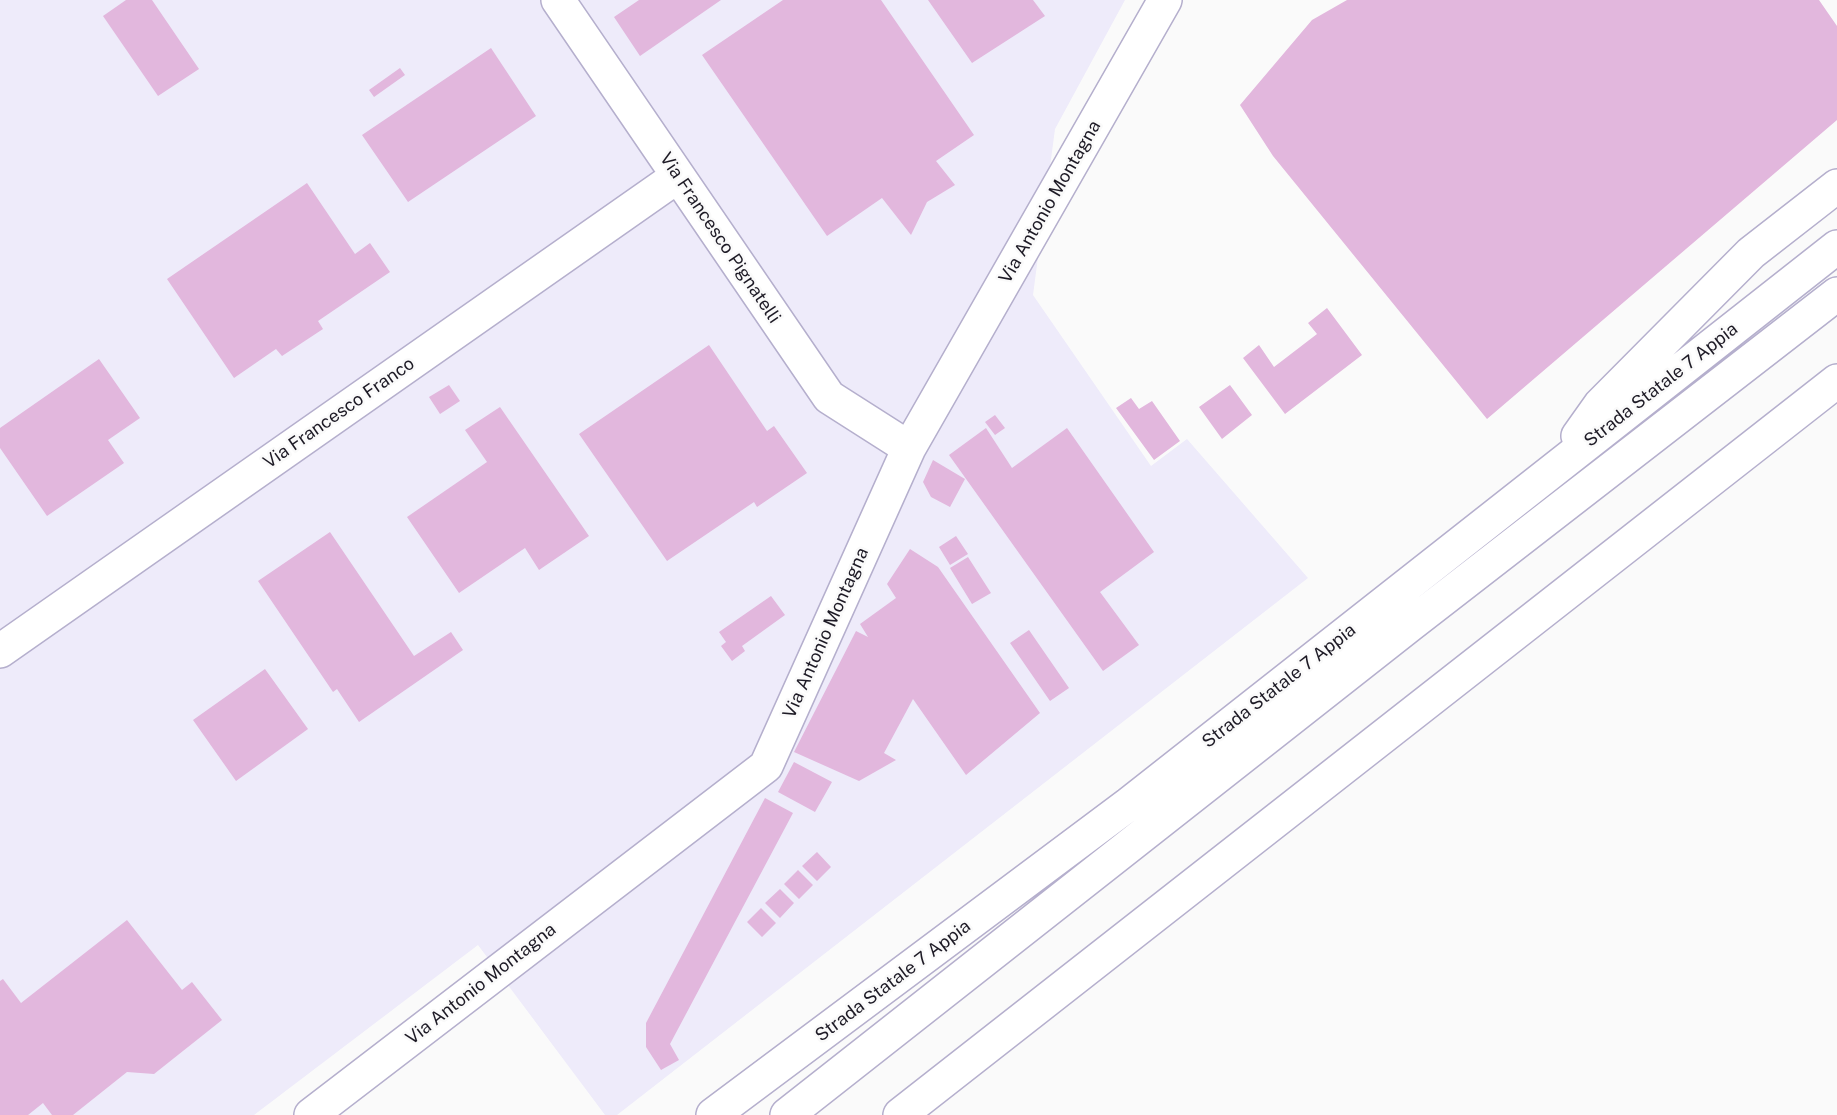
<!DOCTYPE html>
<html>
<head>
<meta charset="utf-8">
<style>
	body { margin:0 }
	canvas { display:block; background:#fafafa }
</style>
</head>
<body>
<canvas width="1837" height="1115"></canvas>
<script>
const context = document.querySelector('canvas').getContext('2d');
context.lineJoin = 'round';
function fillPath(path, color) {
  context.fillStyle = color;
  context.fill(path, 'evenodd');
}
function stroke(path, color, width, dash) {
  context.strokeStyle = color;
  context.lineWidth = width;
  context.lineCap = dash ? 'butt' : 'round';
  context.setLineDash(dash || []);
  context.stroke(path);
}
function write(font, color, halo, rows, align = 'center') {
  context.font = font + ' "Public Sans",sans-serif';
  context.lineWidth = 5;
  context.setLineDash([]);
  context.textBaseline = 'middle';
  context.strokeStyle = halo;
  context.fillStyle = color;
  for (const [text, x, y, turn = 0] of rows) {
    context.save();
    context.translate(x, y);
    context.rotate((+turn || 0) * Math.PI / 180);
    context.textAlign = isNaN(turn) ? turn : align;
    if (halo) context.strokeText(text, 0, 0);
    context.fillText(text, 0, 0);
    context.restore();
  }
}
const built = new Path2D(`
	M0 0H1125L1055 129 1033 295 1151 466 1187 439 1308 578 617 1115H605L478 945 254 1115H0Z`);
const building = new Path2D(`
	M126 0H152L199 69 158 96 103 16Z
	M639 0H721L640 56 614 17Z
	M783 0H881L974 135 936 161 955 185 927 202 911 235 882 198 827 236 702 55Z
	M928 0H1033L1045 16 972 63Z
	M1347 0H1819L1837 26V120L1487 419 1273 156 1240 105 1312 20Z
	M491 48 536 116 408 202 362 135Z
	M400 68 405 75 374 97 369 90Z
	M307 183 355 254 370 243 390 272 318 321 323 329 282 356 276 349 234 378 167 279Z
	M1327 308 1362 355 1285 414 1243 358 1259 345 1274 367 1317 334 1308 323Z
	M709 345 767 431 774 426 807 473 757 507 754 502 667 561 579 434Z
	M99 359 140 418 108 440 124 463 47 516 0 448V428Z
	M449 385 460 401 440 414 429 397Z
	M1230 385 1252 415 1222 439 1199 407Z
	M1131 398 1139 409 1152 401 1180 441 1154 460 1116 408Z
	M500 407 589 536 539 570 525 548 459 593 407 517 487 462 465 430Z
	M995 415 1005 428 995 435 985 422Z
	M986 428 1012 468 1067 428 1154 552 1100 592 1139 645 1103 671 949 455Z
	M933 460 965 479 950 507 931 497 923 482Z
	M330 532 414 656 451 632 463 650 359 722 337 689 333 692 258 581Z
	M956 536 968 554 950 565 939 547Z
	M910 549 938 567 1040 713 966 775 913 699 884 753 896 760 859 781 794 752 856 631 868 637 860 624 896 598 887 584Z
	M968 557 991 593 972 604 950 568Z
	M771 596 785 615 742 646 745 651 732 661 721 646 726 642 719 632Z
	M1029 630 1069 688 1050 701 1010 643Z
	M265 669 308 729 236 781 193 720Z
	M794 762 832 782 815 812 778 792Z
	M765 798 793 813 670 1044 679 1060 661 1070 646 1047V1023Z
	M817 852 831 867 817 881 802 866Z
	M798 870 813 885 799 899 784 884Z
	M780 889 794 903 780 918 765 903Z
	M761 908 776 923 762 937 747 922Z
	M127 920 182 990 192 982 222 1020 154 1074 127 1072 73 1115H52L43 1103 28 1115H0V981L3 979 21 1003Z`);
const minor = new Path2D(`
	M558 0 829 397 909 448
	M0 651 678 176
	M311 1115 766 766 909 448 1165 0
	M900 1115 1837 381`);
const trunk = new Path2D(`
	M1578 436 1600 405 1751 253 1837 186
	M713 1115 1129 804 1837 247
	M787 1115 1411 624 1837 294`);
const streetNames = [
	["Via Antonio Montagna",1050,202,-60],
	["Via Francesco Pignatelli",720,238,56],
	["Strada Statale 7 Appia",1661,385,-38],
	["Via Francesco Franco",339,413,-35],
	["Via Antonio Montagna",826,633,-66],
	["Strada Statale 7 Appia",1279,686,-38],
	["Strada Statale 7 Appia",893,981,-37],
	["Via Antonio Montagna",481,984,-38]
];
fillPath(built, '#eeebfa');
fillPath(building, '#e2b7dd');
stroke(minor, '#b5afcd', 36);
stroke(trunk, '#b5afcd', 36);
stroke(minor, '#fff', 33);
stroke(trunk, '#fff', 33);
write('18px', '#1d1a25', '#fafafa', streetNames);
</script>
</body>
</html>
